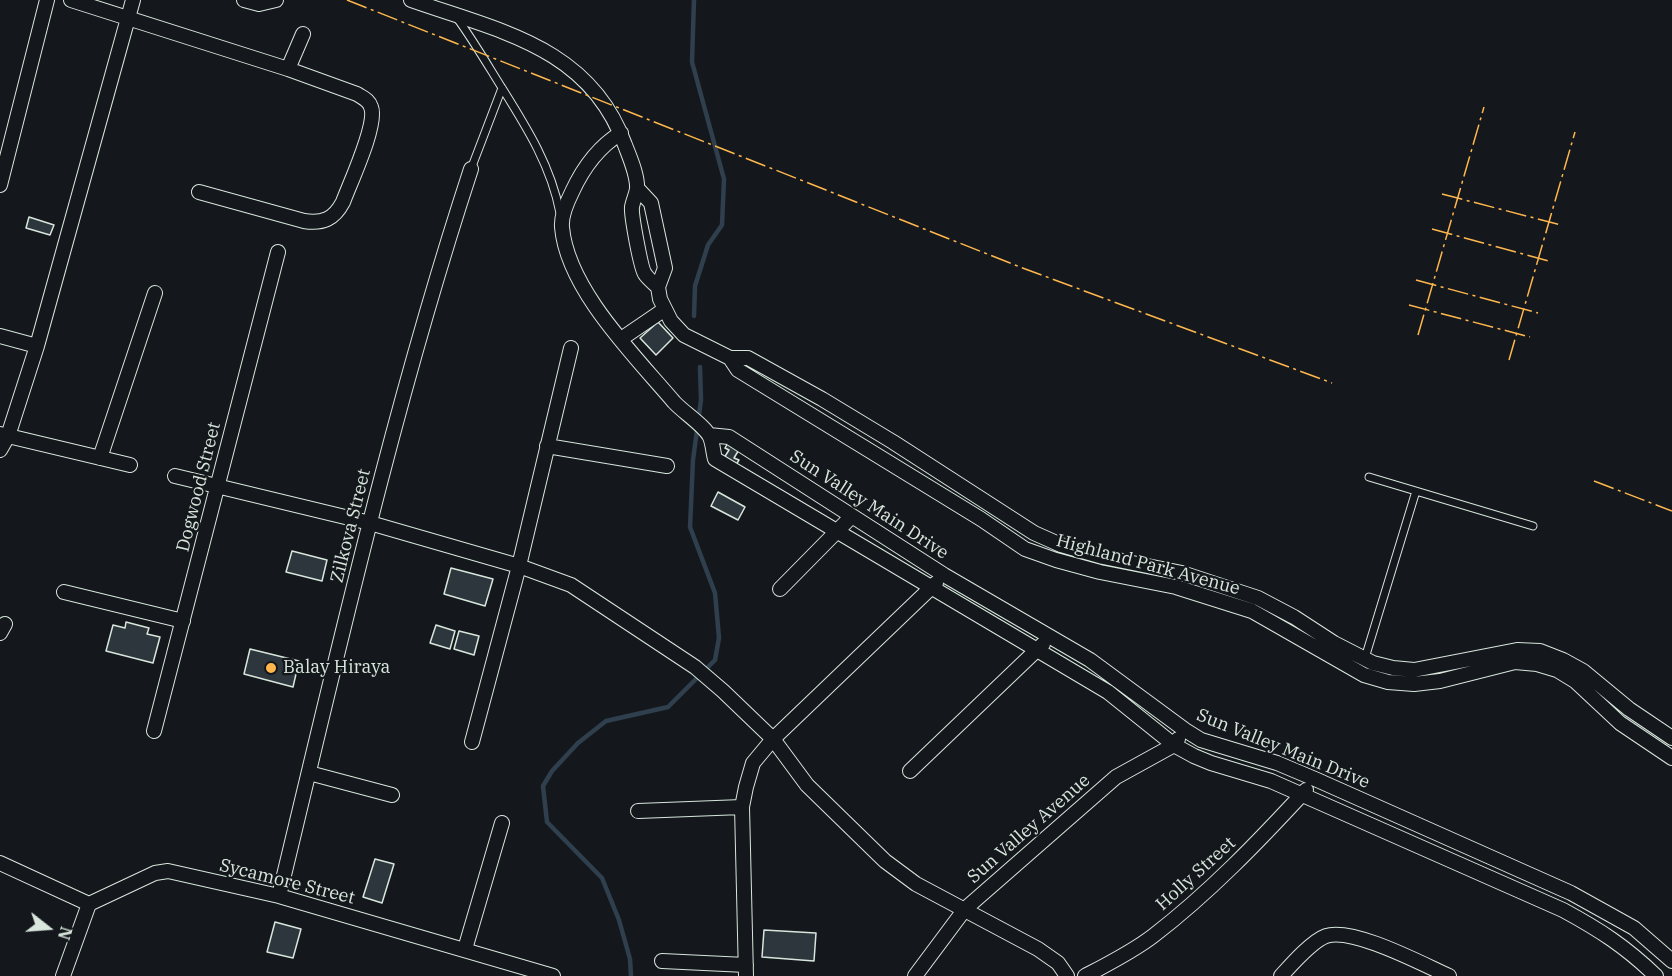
<!DOCTYPE html>
<html>
<head>
<meta charset="utf-8">
<style>
	body { margin:0 }
	#map { position:relative; width:1672px; height:976px; overflow:hidden; background:#14181c; font-family:"IBM Plex Serif",serif }
	canvas { display:block }
	.north { position:absolute; left:18px; top:898px; width:60px; height:60px; -webkit-text-stroke:4px #14181c; paint-order:stroke; rotate:107deg; font-size:16px; font-weight:700; line-height:24px; text-align:center; color:#d8e6dc }
	.north::after { content:''; display:block; margin:auto; width:21px; height:27px; background:#d8e6dc; clip-path:polygon(50% 0,100% 100%,50% 72%,0 100%) }
</style>
</head>
<body>
<div id="map">
<canvas width="1672" height="976"></canvas>
<div class="north">N</div>
</div>
<script>
const context = document.querySelector('canvas').getContext('2d');
context.lineJoin = 'round';
function stroke(path, color, width, dash) {
  context.strokeStyle = color;
  context.lineWidth = width;
  context.lineCap = dash ? 'butt' : 'round';
  context.setLineDash(dash || []);
  context.stroke(path);
}
function fillPath(path, color) {
  context.fillStyle = color;
  context.fill(path, 'evenodd');
}
function write(font, color, halo, rows, align = 'center') {
  context.font = font + ' "IBM Plex Serif",serif';
  context.lineWidth = 4.5;
  context.setLineDash([]);
  context.textBaseline = 'middle';
  context.strokeStyle = halo;
  context.fillStyle = color;
  for (const [text, x, y, turn = 0] of rows) {
    context.save();
    context.translate(x, y);
    context.rotate((+turn || 0) * Math.PI / 180);
    context.textAlign = isNaN(turn) ? turn : align;
    if (halo) context.strokeText(text, 0, 0);
    context.fillText(text, 0, 0);
    context.restore();
  }
}
const stream = new Path2D(`
	M694 0 692 62 724 179 722 225 708 245 695 286 694 316
	M631 976 630 959 619 920 602 878 547 822 543 786 552 771 578 743 606 721 668 707 715 660 719 638 715 593 690 527 693 460 701 400 700 367`);
const building = new Path2D(`
	M29 217 54 225 50 235 26 228Z
	M658 322 673 338 656 355 640 338Z
	M729 441 740 448 734 458 739 460 734 468 722 461 729 450 725 448Z
	M718 492 745 507 738 520 711 506Z
	M292 551 327 560 322 581 286 572Z
	M451 568 493 579 485 606 444 594Z
	M126 622 149 628 147 634 160 637 153 663 106 651 113 625 125 628Z
	M436 625 455 631 450 649 430 643Z
	M459 631 479 636 474 655 454 649Z
	M250 649 299 661 293 687 244 674Z
	M375 859 394 864 382 903 363 897Z
	M275 922 301 929 293 958 267 952Z
	M764 930 816 933 814 961 762 957Z`);
const lane = new Path2D(`
	M457 18C473 40 487 64 502 88 527 128 551 166 560 213
	M471 169 502 88
	M1369 477 1533 526
	M1365 658 1416 491`);
const street = new Path2D(`
	M71 0 288 69 357 94C363 98 369 100 371 107 378 124 350 183 343 202 334 219 323 224 304 221L199 192
	M244 0 259 4 276 0
	M411 0C499 31 590 47 625 145 630 158 638 176 637 189 636 195 633 201 632 207 631 215 641 269 645 274 648 279 654 283 658 287
	M288 69 303 34
	M621 133C598 147 583 168 572 192 567 202 561 216 562 227 567 289 635 356 674 402 683 412 705 426 710 437 713 444 713 452 715 459L1108 692 1174 745 1194 756 1211 763 1271 781 1563 910C1600 930 1626 947 1656 976
	M0 185 47 0
	M637 188 651 203 665 268 658 287 660 299 671 321 684 335 730 358H748L822 399 893 442 1034 533 1061 545 1103 557 1182 573 1258 598 1294 617 1334 643 1373 663 1393 668 1414 670 1517 650 1540 651 1563 660 1583 671 1629 709 1672 738
	M0 336 37 346
	M621 339 665 309
	M730 358 738 370 981 519 1025 549 1056 560 1100 572 1176 587 1252 611 1364 675 1388 682 1414 684 1440 681 1515 662 1537 664 1557 670 1575 681 1620 723 1672 758
	M0 434 130 465
	M709 435 729 437 944 575 1090 660 1185 730 1201 740 1277 763 1315 779 1571 893 1634 928 1672 961
	M547 446 667 466
	M0 450 8 436 37 346 133 0
	M100 458 155 293
	M175 476 370 523 519 566 571 585 695 667 723 691 773 739 807 785 885 861 916 884 1038 949 1058 963 1067 976
	M780 589 852 516
	M64 592 183 621
	M0 633 5 624
	M154 731 278 252
	M472 742 519 566 571 348
	M910 771 1043 644
	M309 773 392 795
	M638 811 742 807
	M0 863 89 904
	M279 896C338 652 393 407 471 169
	M465 949 502 823
	M662 961 746 965
	M63 976 89 904 155 873 168 871 279 896 553 976
	M746 976 742 807 746 787 753 763 773 739 936 583
	M915 976 965 909 1116 777 1174 745 1178 739
	M1085 976C1108 964 1132 952 1153 936 1209 893 1258 842 1306 790
	M1281 976C1291 965 1312 941 1326 936 1353 927 1422 964 1449 976`);
const power = new Path2D(`
	M347 0 1020 267 1332 383
	M1442 194 1561 225
	M1432 229 1552 262
	M1416 280 1538 313
	M1409 305 1530 337
	M1418 335 1484 107
	M1509 360 1575 132
	M1594 481 1672 511`);
const markers = [
	[271,668,6,"#ffb74d"]
];
const streetNames = [
	["Dogwood Street",199,487,-76],
	["Sun Valley Main Drive",869,505,33],
	["Zilkova Street",351,526,-76],
	["Highland Park Avenue",1148,565,15],
	["Sun Valley Main Drive",1283,749,22],
	["Sun Valley Avenue",1029,829,-41],
	["Holly Street",1196,874,-42],
	["Sycamore Street",287,882,14]
];
const poiNames = [
	["Balay Hiraya",283,668]
];
stroke(stream, '#2f3f4d', 4.5);
fillPath(building, '#2c363c');
stroke(building, '#d8e6dc', 1.5);
stroke(lane, '#d8e6dc', 9);
stroke(street, '#d8e6dc', 16);
stroke(lane, '#14181c', 7);
stroke(street, '#14181c', 14);
stroke(power, '#ffb74d', 1.5, [21, 4.5, 3, 4.5]);
for (const [x, y, r, color] of markers) {
  const dot = new Path2D();
  dot.arc(x, y, r, 0, 2 * Math.PI);
  context.fillStyle = color;
  context.fill(dot);
  stroke(dot, '#14181c', 2);
}
write('18px', '#d8e6dc', '#14181c', streetNames);
write('18px', '#d8e6dc', '#14181c', poiNames, 'left');
</script>
</body>
</html>
